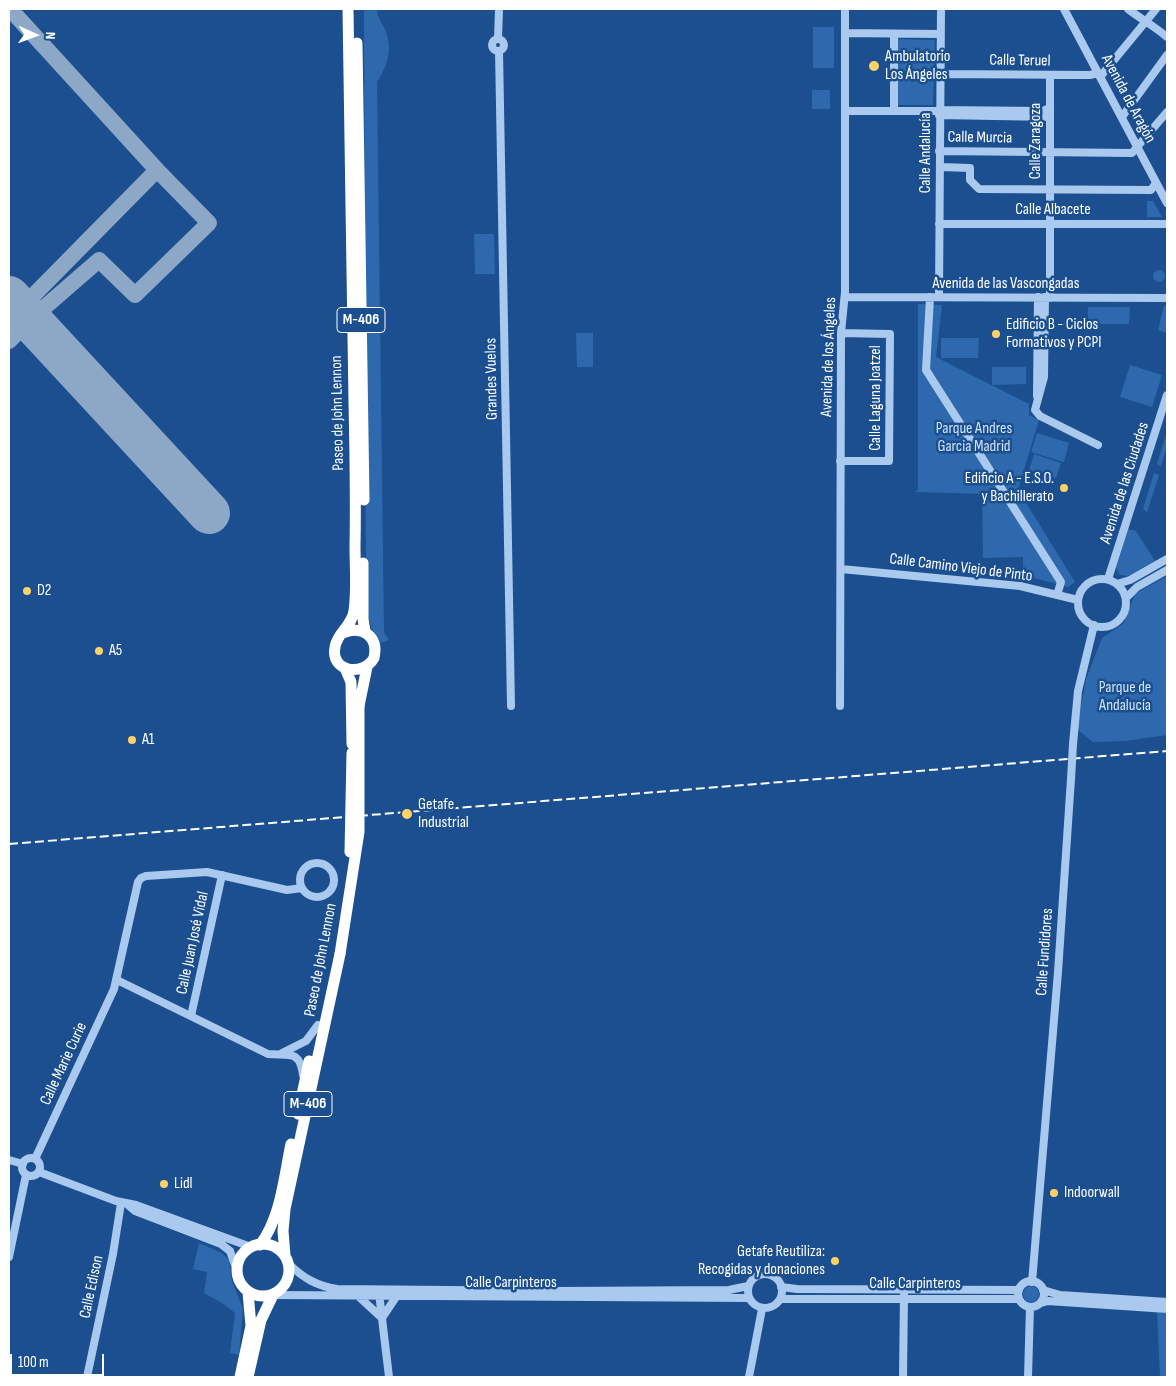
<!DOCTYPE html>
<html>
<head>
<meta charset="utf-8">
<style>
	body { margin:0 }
	#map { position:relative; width:1176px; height:1386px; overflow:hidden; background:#1b4f8f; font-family:"Sofia Sans Condensed",sans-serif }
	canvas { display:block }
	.frame { position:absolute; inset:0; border:10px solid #fff; pointer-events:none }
	.north { position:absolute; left:10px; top:10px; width:50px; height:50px; -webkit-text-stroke:4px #1b4f8f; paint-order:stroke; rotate:92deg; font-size:14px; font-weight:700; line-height:20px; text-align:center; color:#fff }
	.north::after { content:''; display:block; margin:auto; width:18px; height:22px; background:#fff; clip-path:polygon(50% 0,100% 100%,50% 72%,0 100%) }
	.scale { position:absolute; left:10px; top:1354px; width:94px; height:22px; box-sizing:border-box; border:2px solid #fff; border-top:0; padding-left:6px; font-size:15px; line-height:18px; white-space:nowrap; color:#fff; -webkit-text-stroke:4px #1b4f8f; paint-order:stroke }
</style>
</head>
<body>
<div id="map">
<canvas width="1176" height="1386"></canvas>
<div class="frame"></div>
<div class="north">N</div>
<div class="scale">100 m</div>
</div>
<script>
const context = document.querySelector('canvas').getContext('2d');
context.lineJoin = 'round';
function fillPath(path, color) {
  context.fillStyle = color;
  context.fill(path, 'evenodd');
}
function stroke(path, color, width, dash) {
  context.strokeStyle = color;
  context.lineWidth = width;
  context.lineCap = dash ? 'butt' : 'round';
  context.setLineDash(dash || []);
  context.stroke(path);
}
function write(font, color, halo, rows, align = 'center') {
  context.font = font + ' "Sofia Sans Condensed",sans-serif';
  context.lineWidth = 5;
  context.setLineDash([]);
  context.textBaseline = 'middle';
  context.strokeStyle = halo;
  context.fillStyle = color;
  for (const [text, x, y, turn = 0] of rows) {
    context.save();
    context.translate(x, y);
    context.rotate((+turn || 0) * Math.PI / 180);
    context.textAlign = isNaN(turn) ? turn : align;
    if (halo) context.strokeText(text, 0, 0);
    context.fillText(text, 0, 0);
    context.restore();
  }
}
const green = new Path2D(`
	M364 9H377C377 16 380 20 384 27 393 46 389 64 377 82L384 632 389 640 381 643 372 629 366 609Z
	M813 27H834V68H813Z
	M897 39 935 40 933 105H897Z
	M812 90H830V109H812Z
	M1147 201H1153L1162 217H1147Z
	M474 234H494L495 274H475Z
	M1153 276a6 6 0 1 1 12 0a6 6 0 1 1-12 0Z
	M918 304 942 305 936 357 1029 404V415L1039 420 1018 490 1075 582 1068 587 1023 575V557L983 558 982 494 915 492 918 490Z
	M1167 305V333L1158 330 1164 306Z
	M1088 307H1130L1129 324H1088Z
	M576 333H593V367H577Z
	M941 338H979L978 358H941Z
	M1130 365 1162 375 1152 407 1120 397Z
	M992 367H1026V384L992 385Z
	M1167 432V446L1161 466 1157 464Z
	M1037 433 1069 443 1064 462 1031 452Z
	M1034 454 1061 463 1056 478 1029 470Z
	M1154 473 1159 475 1147 512 1143 509Z
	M1128 529 1136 531 1155 561 1128 576 1120 575 1116 568Z
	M1167 576V735L1125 741 1093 742 1077 729 1086 679 1102 638 1124 623 1135 594Z
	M199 1243 222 1253 229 1260 232 1281 243 1309 239 1355 230 1353 235 1313 222 1303 204 1293 207 1272 193 1269Z
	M1023 1294a8 8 0 1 1 16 0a8 8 0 1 1-16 0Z
	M1157 1312 1167 1313V1377H1160Z`);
const taxiway = new Path2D(`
	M10 9 157 170
	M157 170 209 223 135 295 99 260 30 320 20 309Z
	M9 341 30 320`);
const runway = new Path2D(`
	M9 297 209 513`);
const minor = new Path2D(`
	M1064 9 1167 203
	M1128 9C1141 19 1154 26 1167 37
	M845 33 940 34
	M492 45a6 6 0 1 1 12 0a6 6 0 1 1-12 0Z
	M498 39 499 9
	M499 51 511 706
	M940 74 1090 75 1098 73
	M1100 77 1156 9
	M939 110 1042 111 1050 108
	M846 111H939
	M894 111V34
	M939 115 1050 117
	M1122 117 1167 55
	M939 151 1132 153 1167 112
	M940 167 970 168V180L979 189 1151 190 1156 183
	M939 224H1167
	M845 297 1167 298
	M930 297 926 370 1061 582 1057 595
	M939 297 941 9
	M1045 297 1044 377 1035 410 1040 416 1098 445
	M1050 298V75
	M1037 396 1038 297
	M840 461H889L890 334 841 333
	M841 569 1020 586 1078 600
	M1078 603a24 24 0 1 1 48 0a24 24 0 1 1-48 0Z
	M1108 579 1167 395
	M1117 584 1130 580 1167 559
	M1126 598 1137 587 1167 570
	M840 706 841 333 845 292V9
	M1073 744 1078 691 1094 625
	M300 880a17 17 0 1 1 34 0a17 17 0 1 1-34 0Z
	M117 980 268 1054C288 1056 300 1049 303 1075
	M191 1016 222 875
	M282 1053 306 1041 318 1025
	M22 1167a9 9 0 1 1 18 0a9 9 0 1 1-18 0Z
	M35 1159 114 989 138 882 141 878 146 876 207 872 287 890 302 888
	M9 1160 23 1164
	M39 1172 116 1201 136 1205 251 1247
	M128 1205 135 1211 221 1244 230 1251 237 1271
	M9 1257 26 1175
	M289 1264C303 1278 317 1286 337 1289L558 1291 729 1290 748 1286
	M748 1291a17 17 0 1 1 34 0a17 17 0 1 1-34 0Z
	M1018 1294a13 13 0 1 1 26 0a13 13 0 1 1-26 0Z
	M1032 1282 1058 972 1071 779
	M781 1287 797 1289 1019 1290
	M1043 1290 1060 1295 1167 1302
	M379 1293 389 1377
	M273 1295 749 1298
	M357 1295 382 1318 396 1297
	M781 1299H1019
	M1041 1303 1048 1301 1167 1309
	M87 1377 113 1254 121 1203
	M749 1377 762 1309
	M903 1377 904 1294
	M1028 1377 1030 1307`);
const highway = new Path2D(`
	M357 43 364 500
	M363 563V619L365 631
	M343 633C362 625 379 636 374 658 363 677 330 672 335 647 337 633 352 626 354 611 357 590 355 568 355 546 356 498 355 450 354 402 352 271 350 140 348 9
	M345 668 351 682 352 744
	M359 706 367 667
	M298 1114 309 1061
	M237 1270a26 26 0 1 1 52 0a26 26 0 1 1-52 0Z
	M260 1245C281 1217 284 1177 291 1144
	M285 1256 283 1231 285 1209 340 954
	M240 1377 251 1326 248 1292
	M248 1377 261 1320 273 1295`);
const rail = new Path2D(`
	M9 844 1167 751`);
const minorBridge = new Path2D(`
	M1071 779 1073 744`);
const highwayBridge = new Path2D(`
	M350 852 352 753
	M340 954 359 832V706`);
const markers = [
	[874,66,6,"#ffd166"],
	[996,334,5,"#ffd166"],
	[1064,488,5,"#ffd166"],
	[27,591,5,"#ffd166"],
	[99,651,5,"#ffd166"],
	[132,740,5,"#ffd166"],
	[407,814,6,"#ffd166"],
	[164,1184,5,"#ffd166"],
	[1054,1193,5,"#ffd166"],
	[835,1261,5,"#ffd166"]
];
const shields = [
	[361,320,48],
	[308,1104,48]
];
const shieldNames = [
	["M-406",361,320],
	["M-406",308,1104]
];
const poiNames = [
	["Ambulatorio",885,57],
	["Los Ángeles",885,75],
	["Edificio B - Ciclos",1006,325],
	["Formativos y PCPI",1006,343],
	["Edificio A - E.S.O.",1054,479,"right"],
	["y Bachillerato",1054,497,"right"],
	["D2",37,591],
	["A5",109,651],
	["A1",142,740],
	["Getafe",418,805],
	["Industrial",418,823],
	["Lidl",174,1184],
	["Indoorwall",1064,1193],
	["Getafe Reutiliza:",825,1252,"right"],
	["Recogidas y donaciones",825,1270,"right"]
];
const streetNames = [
	["Calle Teruel",1020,61,1],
	["Avenida de Aragón",1128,99,62],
	["Calle Murcia",980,138,1],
	["Calle Zaragoza",1036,141,-90],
	["Calle Andalucía",926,153,-90],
	["Calle Albacete",1053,210],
	["Avenida de las Vascongadas",1006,284],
	["Avenida de los Ángeles",829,357,-88],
	["Grandes Vuelos",492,379,-91],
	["Calle Laguna Joatzel",876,398,-90],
	["Paseo de John Lennon",338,413,-91],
	["Avenida de las Ciudades",1125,483,-72],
	["Calle Camino Viejo de Pinto",961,568,7],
	["Calle Juan José Vidal",193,943,-78],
	["Calle Fundidores",1045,952,-86],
	["Paseo de John Lennon",321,960,-79],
	["Calle Marie Curie",64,1064,-65],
	["Calle Carpinteros",511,1283],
	["Calle Carpinteros",915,1284],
	["Calle Edison",92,1287,-78]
];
const parkNames = [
	["Parque Andres",974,429],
	["Garcia Madrid",974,447],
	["Parque de",1125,688],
	["Andalucía",1125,706]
];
fillPath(green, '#2e69ad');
stroke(taxiway, '#8da7c7', 16);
stroke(runway, '#8da7c7', 42);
stroke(minor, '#a9c9ee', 8);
stroke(highway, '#fff', 11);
stroke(rail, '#fff', 2, [9, 4]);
stroke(minorBridge, '#a9c9ee', 8);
stroke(highwayBridge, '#fff', 11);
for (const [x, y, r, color] of markers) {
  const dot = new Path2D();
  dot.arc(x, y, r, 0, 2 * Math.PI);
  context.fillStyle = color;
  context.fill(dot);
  stroke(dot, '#1b4f8f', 2);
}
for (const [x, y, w] of shields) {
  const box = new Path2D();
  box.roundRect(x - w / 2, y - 12.5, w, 25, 4);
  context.fillStyle = '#1b4f8f';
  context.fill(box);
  stroke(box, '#fff', 1);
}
write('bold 15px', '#fff', null, shieldNames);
write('16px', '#fff', '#1b4f8f', poiNames, 'left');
write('16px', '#fff', '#1b4f8f', streetNames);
write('16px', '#cfe3fa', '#1b4f8f', parkNames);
</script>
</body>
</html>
